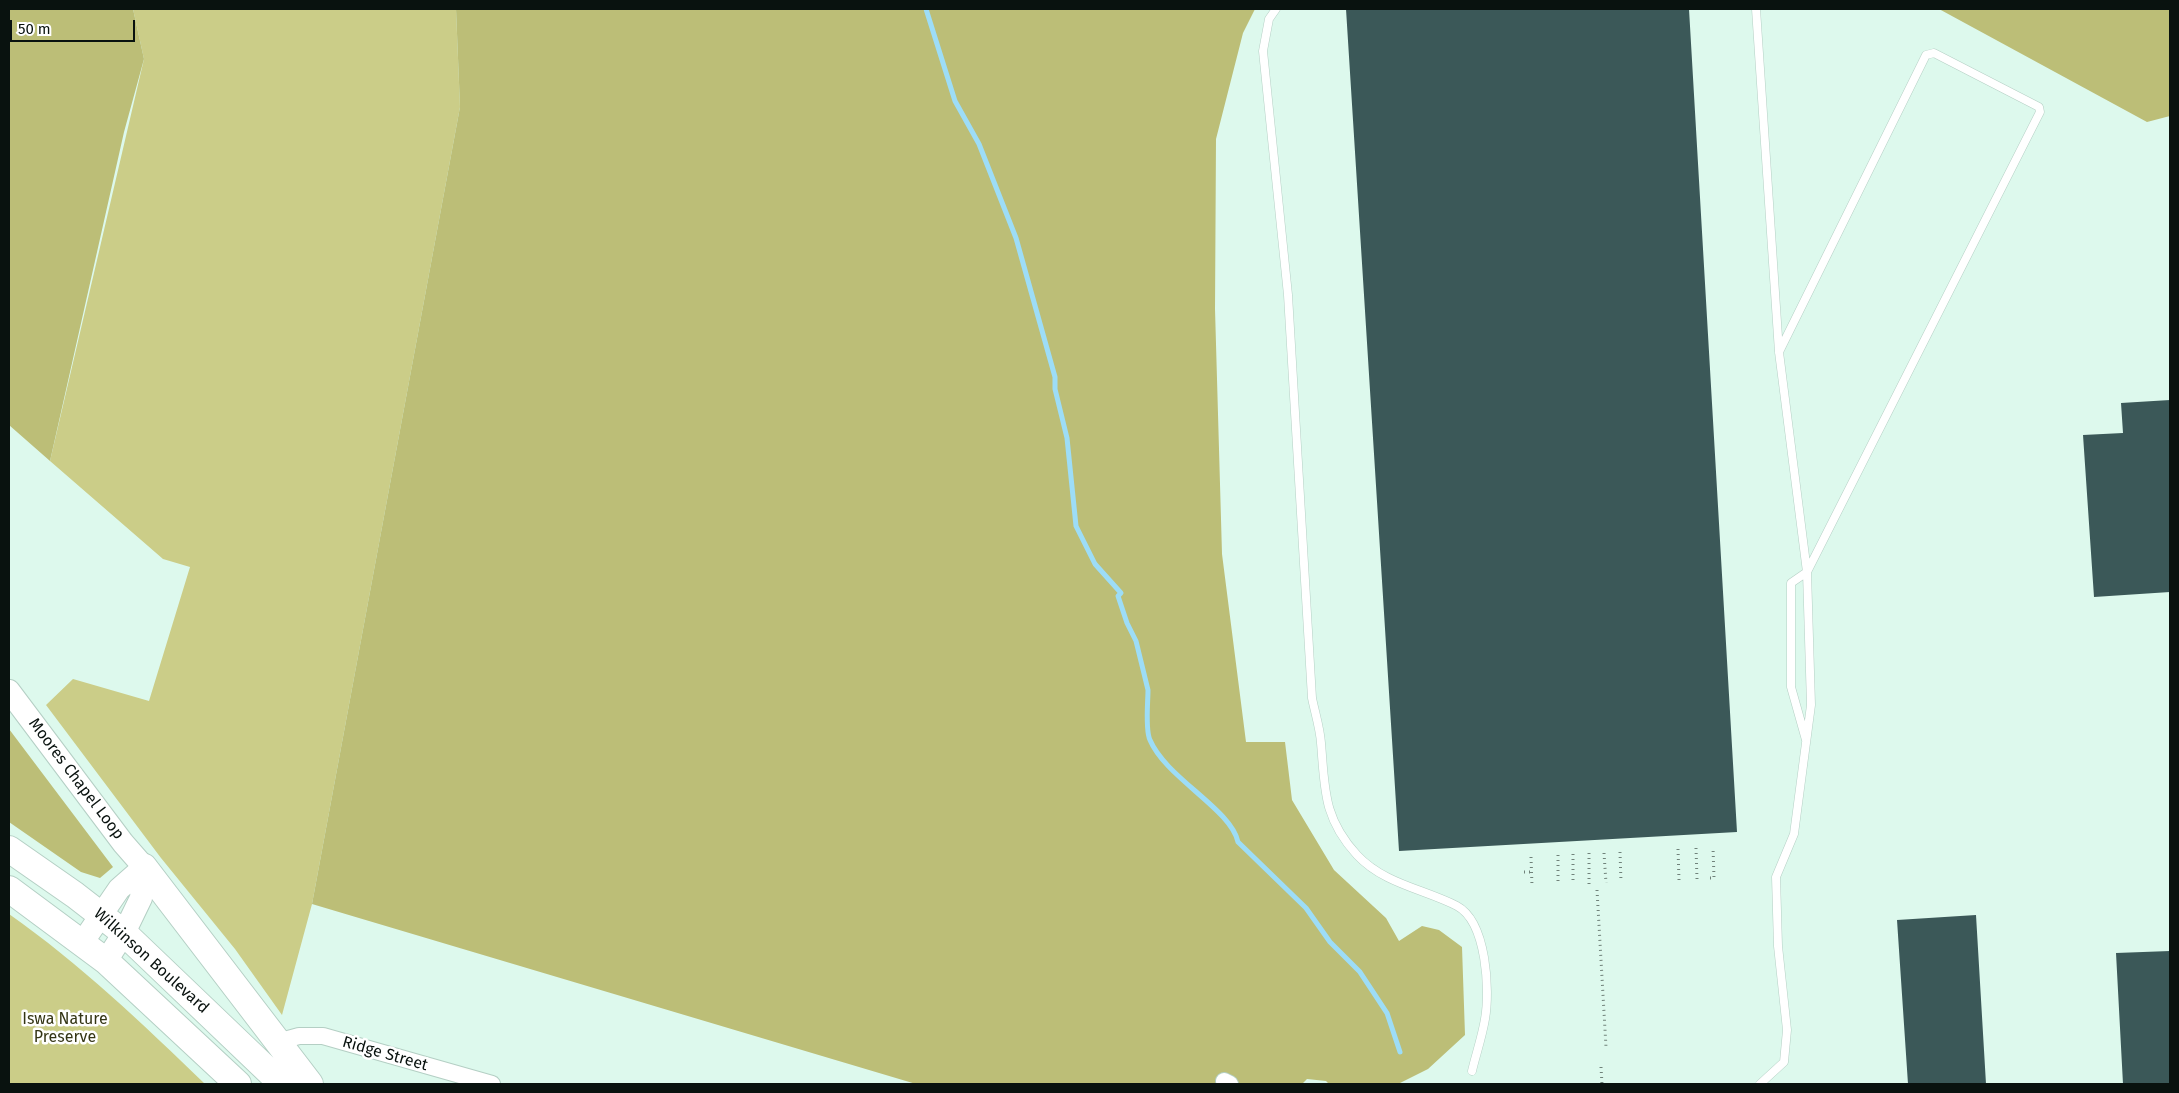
<!DOCTYPE html>
<html>
<head>
<meta charset="utf-8">
<style>
	body { margin:0 }
	#map { position:relative; width:2179px; height:1093px; overflow:hidden; background:#ddf9ed; font-family:"Fira Sans",sans-serif }
	canvas { display:block }
	.frame { position:absolute; inset:0; border:10px solid #09120f; pointer-events:none }
	.scale { position:absolute; left:10px; top:20px; width:125px; height:22px; box-sizing:border-box; border:2px solid #09120f; border-top:0; padding-left:6px; font-size:15px; line-height:18px; white-space:nowrap; color:#09120f; -webkit-text-stroke:4px #fff; paint-order:stroke }
</style>
</head>
<body>
<div id="map">
<canvas width="2179" height="1093"></canvas>
<div class="frame"></div>
<div class="scale">50 m</div>
</div>
<script>
const context = document.querySelector('canvas').getContext('2d');
context.lineJoin = 'round';
function fillPath(path, color) {
  context.fillStyle = color;
  context.fill(path, 'evenodd');
}
function stroke(path, color, width, dash) {
  context.strokeStyle = color;
  context.lineWidth = width;
  context.lineCap = dash ? 'butt' : 'round';
  context.setLineDash(dash || []);
  context.stroke(path);
}
function write(font, color, halo, rows, align = 'center') {
  context.font = font + ' "Fira Sans",sans-serif';
  context.lineWidth = 5;
  context.setLineDash([]);
  context.textBaseline = 'middle';
  context.strokeStyle = halo;
  context.fillStyle = color;
  for (const [text, x, y, turn = 0] of rows) {
    context.save();
    context.translate(x, y);
    context.rotate((+turn || 0) * Math.PI / 180);
    context.textAlign = isNaN(turn) ? turn : align;
    if (halo) context.strokeText(text, 0, 0);
    context.fillText(text, 0, 0);
    context.restore();
  }
}
const green = new Path2D(`
	M133 9H456L460 107 312 904 282 1015 235 949 161 858 46 705 73 679 149 701 190 567 163 559 50 461 144 59Z
	M9 914C80 964 143 1024 205 1084H9Z`);
const forest = new Path2D(`
	M9 9H133L144 59 124 132 50 461 9 425Z
	M456 9H1255L1243 33 1216 139 1215 309 1222 554 1246 742H1285L1292 800 1334 870 1386 918 1399 941 1422 926 1439 930 1462 947 1465 1035 1428 1069 1398 1084H1329L1326 1081 1307 1079 1302 1084H916L312 904 460 107Z
	M1939 9H2170V116L2147 122Z
	M9 729 113 867 100 878 81 872 9 822Z`);
const stream = new Path2D(`
	M926 9 955 101 979 144 1016 238 1055 377V389L1067 438 1076 526 1095 564 1121 593 1118 596 1127 623 1136 641 1148 690C1148 702 1145 730 1150 740 1166 778 1231 809 1238 842L1306 908 1330 942 1360 972 1387 1013 1400 1052`);
const building = new Path2D(`
	M1346 9H1689L1737 832 1399 851Z
	M2170 400V592L2094 597 2083 435 2123 433 2121 403Z
	M1976 915 1986 1084H1908L1897 920Z
	M2170 951V1084H2123L2116 953Z`);
const path = new Path2D(`
	M1696 848 1697 879
	M1678 849 1679 880
	M1620 852 1621 882
	M1589 853V884
	M1604 853 1606 883
	M1573 854V884
	M1558 855V885
	M1531 857 1532 886
	M1524 872H1531
	M1710 878H1714L1713 847
	M1597 890 1606 1047
	M1601 1067 1602 1084`);
const lane = new Path2D(`
	M1276 9 1269 19 1263 51 1288 295 1312 698C1315 713 1320 728 1321 743 1325 789 1323 818 1357 855 1384 884 1424 889 1457 906 1487 922 1490 991 1485 1019 1482 1037 1476 1054 1472 1071
	M1756 9 1779 352 1807 572 1811 705 1794 834 1776 877 1778 946 1787 1030 1784 1062 1760 1084
	M1779 352 1926 55 1934 53 2039 107 2040 112 1807 572 1791 583V687L1806 740`);
const street = new Path2D(`
	M277 1042 299 1036H323L492 1084
	M1224 1081 1230 1084`);
const secondary = new Path2D(`
	M9 691 123 843 144 867 141 898 124 933 106 961
	M82 943 119 889 144 867`);
const primary = new Path2D(`
	M9 849 75 895 124 933 282 1084
	M144 867 310 1084
	M9 889 106 961 238 1084`);
const streetNames = [
	["Moores Chapel Loop",76,779,53],
	["Wilkinson Boulevard",151,961,42],
	["Ridge Street",385,1054,16]
];
const parkNames = [
	["Iswa Nature",65,1020],
	["Preserve",65,1038]
];
fillPath(green, '#cbcd88');
fillPath(forest, '#bcbe77');
stroke(stream, '#9dddf7', 5);
fillPath(building, '#3b5858');
stroke(lane, '#b4cfc4', 9);
stroke(street, '#b4cfc4', 18);
stroke(secondary, '#b4cfc4', 24);
stroke(primary, '#b4cfc4', 28);
stroke(path, '#70827a', 3, [1, 4]);
stroke(lane, '#fff', 8);
stroke(street, '#fff', 16);
stroke(secondary, '#fff', 22);
stroke(primary, '#fff', 26);
write('16px', '#09120f', '#fff', streetNames);
write('16px', '#343515', '#fff', parkNames);
</script>
</body>
</html>
